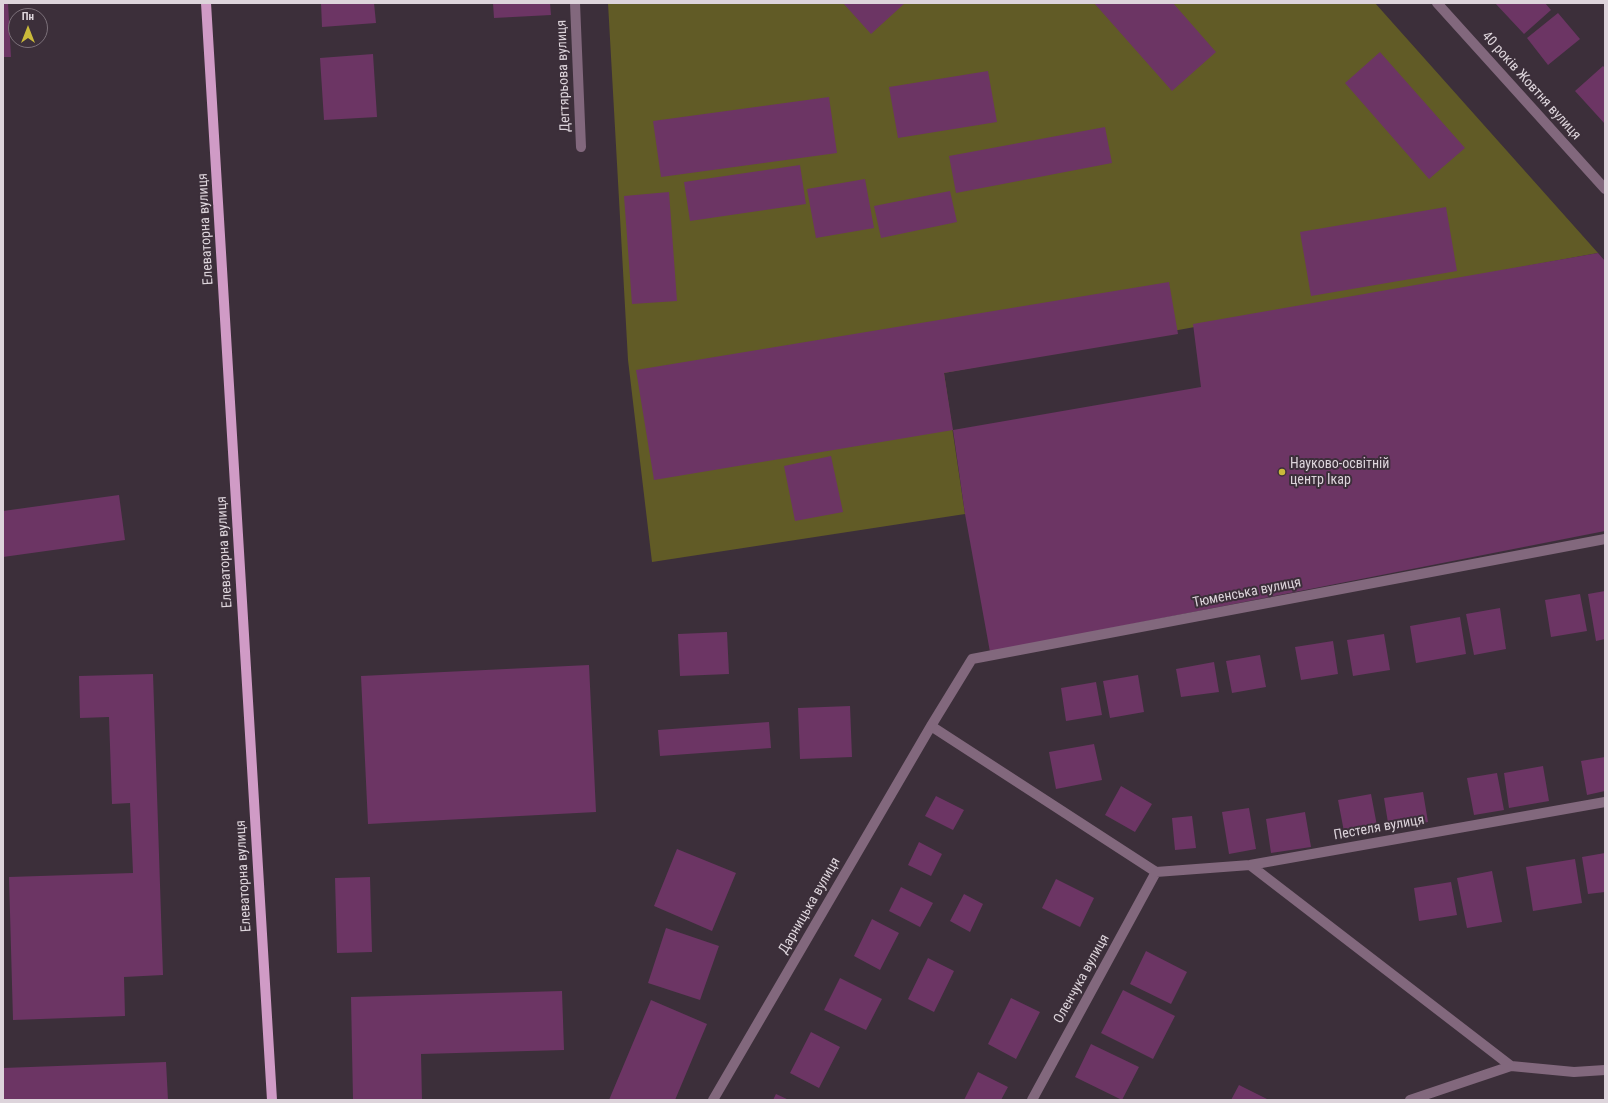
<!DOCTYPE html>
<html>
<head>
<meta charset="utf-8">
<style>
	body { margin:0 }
	#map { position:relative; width:1608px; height:1103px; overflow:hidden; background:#3c2f3a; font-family:"Roboto Condensed",sans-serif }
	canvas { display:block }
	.frame { position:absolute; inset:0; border:4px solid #ddd4db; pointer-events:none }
	.north { position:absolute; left:8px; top:8px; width:40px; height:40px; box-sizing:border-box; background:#3c2f3a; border:1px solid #7c717a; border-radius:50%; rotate:0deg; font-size:11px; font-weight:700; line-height:16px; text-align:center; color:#ddd4db }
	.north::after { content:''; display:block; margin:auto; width:14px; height:18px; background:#caba3a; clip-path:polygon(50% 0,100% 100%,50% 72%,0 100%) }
</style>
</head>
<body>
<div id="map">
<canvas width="1608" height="1103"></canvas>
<div class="frame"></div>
<div class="north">Пн</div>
</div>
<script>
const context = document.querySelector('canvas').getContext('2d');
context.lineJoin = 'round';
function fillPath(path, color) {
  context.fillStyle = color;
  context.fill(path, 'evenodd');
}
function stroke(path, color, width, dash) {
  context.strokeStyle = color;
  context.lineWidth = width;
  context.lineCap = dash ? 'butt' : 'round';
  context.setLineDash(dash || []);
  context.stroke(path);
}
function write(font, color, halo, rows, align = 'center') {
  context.font = font + ' "Roboto Condensed",sans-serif';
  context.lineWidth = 4;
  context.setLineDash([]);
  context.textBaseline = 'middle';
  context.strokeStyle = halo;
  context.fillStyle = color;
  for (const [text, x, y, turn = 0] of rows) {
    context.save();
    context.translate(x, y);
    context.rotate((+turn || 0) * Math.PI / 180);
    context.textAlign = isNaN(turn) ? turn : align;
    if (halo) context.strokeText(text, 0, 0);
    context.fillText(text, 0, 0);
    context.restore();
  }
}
const green = new Path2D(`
	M608 3H1375L1598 253 944 373 965 514 652 562 628 360Z`);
const building = new Path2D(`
	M3 3H8L11 57H3Z
	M321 3H374L376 23 322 27Z
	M493 3H550L551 15 494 18Z
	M843 3H905L871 34Z
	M1094 3H1173L1216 52 1172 91Z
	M1495 3H1545L1551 10 1524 34Z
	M1558 13 1580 39 1548 65 1527 38Z
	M1380 52 1465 148 1429 179 1345 83Z
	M373 54 377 117 324 120 320 58Z
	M1603 66 1605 68V124L1575 91Z
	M988 71 997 122 898 138 889 87Z
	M829 97 837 153 661 177 653 121Z
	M1105 127 1112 163 956 193 949 156Z
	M800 165 806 204 690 221 684 182Z
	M865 179 874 228 816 238 807 189Z
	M950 191 957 222 881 238 874 206Z
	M669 192 677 301 632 304 624 196Z
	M1446 207 1457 271 1311 296 1300 232Z
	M1598 253 1605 261V531L990 652 965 514 953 430 1201 387 1193 324Z
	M1169 282 1178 334 944 373 953 430 654 480 636 370Z
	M831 456 843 512 795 521 784 466Z
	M119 495 125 540 3 557V511Z
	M1605 591V639L1596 641 1588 594Z
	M1580 594 1587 631 1551 637 1545 600Z
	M1500 608 1506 649 1474 655 1466 614Z
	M1460 617 1466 654 1416 663 1410 626Z
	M727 632 729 674 680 676 678 634Z
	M1384 634 1390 670 1353 676 1347 640Z
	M1333 641 1338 674 1301 680 1295 647Z
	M1260 655 1266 687 1232 693 1226 661Z
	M1214 662 1219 692 1181 697 1176 669Z
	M589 665 596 812 368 824 361 676Z
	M153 674 163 975 124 977 125 1016 13 1020 9 877 133 873 130 803 112 804 109 717 80 718 79 676Z
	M1138 675 1144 712 1110 718 1103 681Z
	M1096 682 1102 715 1066 721 1061 688Z
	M850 706 852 757 800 759 798 708Z
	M769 722 771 748 660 756 658 730Z
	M1094 744 1102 780 1056 789 1049 752Z
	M1605 757V791L1587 795 1581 761Z
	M1543 766 1549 801 1509 808 1504 773Z
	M1497 773 1504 810 1474 815 1467 778Z
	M1121 786 1152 804 1135 832 1105 815Z
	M1423 792 1428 822 1389 829 1384 798Z
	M1371 794 1378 831 1345 837 1338 800Z
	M936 796 964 810 953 830 925 816Z
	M1249 808 1256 849 1229 854 1222 812Z
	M1305 812 1311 847 1271 853 1266 819Z
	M1192 816 1196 848 1175 850 1172 818Z
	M919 842 942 854 931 876 908 865Z
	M677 849 736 873 712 931 654 906Z
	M1605 853V892L1588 894 1582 857Z
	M1575 859 1582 903 1533 911 1526 867Z
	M1492 871 1502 922 1467 928 1457 878Z
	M370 877 372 952 337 953 335 878Z
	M1056 879 1094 898 1080 927 1042 908Z
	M1451 882 1457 915 1419 921 1414 888Z
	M901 887 933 903 920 927 889 911Z
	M964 894 983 904 970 932 950 921Z
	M872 919 899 933 880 970 854 956Z
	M666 928 719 946 700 1000 648 983Z
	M1146 951 1187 972 1171 1004 1130 984Z
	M928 958 954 971 934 1012 908 999Z
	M840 978 882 999 866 1030 824 1010Z
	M1123 990 1175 1016 1153 1059 1101 1033Z
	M562 991 564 1050 421 1054 422 1100H353L351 997Z
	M1011 998 1040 1012 1016 1059 988 1044Z
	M651 1000 707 1024 675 1100H609Z
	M811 1032 840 1047 819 1088 790 1073Z
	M1091 1044 1139 1067 1122 1100 1075 1077Z
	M166 1062 168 1100H3V1068Z
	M978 1072 1008 1087 1001 1100H964Z
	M1239 1085 1269 1100H1231Z
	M776 1094 789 1100H773Z`);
const minor = new Path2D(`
	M575 3 581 147
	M1437 3 1605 189
	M931 726 1156 872
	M1250 865 1511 1066
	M1156 872 1250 865 1605 802
	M713 1100 931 726 972 659 1605 539
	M1032 1100 1156 872
	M1410 1100 1511 1066 1574 1072 1605 1070`);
const major = new Path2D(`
	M206 3 272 1100`);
const markers = [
	[1282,472,4,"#caba3a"]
];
const streetNames = [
	["Дегтярьова вулиця",564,76,-92],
	["40 років Жовтня вулиця",1531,86,48],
	["Елеваторна вулиця",206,229,-93],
	["Елеваторна вулиця",225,552,-93],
	["Тюменська вулиця",1247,593,-11],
	["Пестеля вулиця",1379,828,-10],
	["Елеваторна вулиця",244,876,-93],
	["Дарницька вулиця",810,906,-60],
	["Оленчука вулиця",1082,979,-61]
];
const poiNames = [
	["Науково-освітній",1290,464],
	["центр Ікар",1290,480]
];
fillPath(green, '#615b26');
fillPath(building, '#6c3564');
stroke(minor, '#82687d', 10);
stroke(major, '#d09bc6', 10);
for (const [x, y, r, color] of markers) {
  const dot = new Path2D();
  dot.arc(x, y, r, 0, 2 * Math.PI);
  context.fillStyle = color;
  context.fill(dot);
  stroke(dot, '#3c2f3a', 1.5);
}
write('14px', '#ddd4db', '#3c2f3a', streetNames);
write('14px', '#ddd4db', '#3c2f3a', poiNames, 'left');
</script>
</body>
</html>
